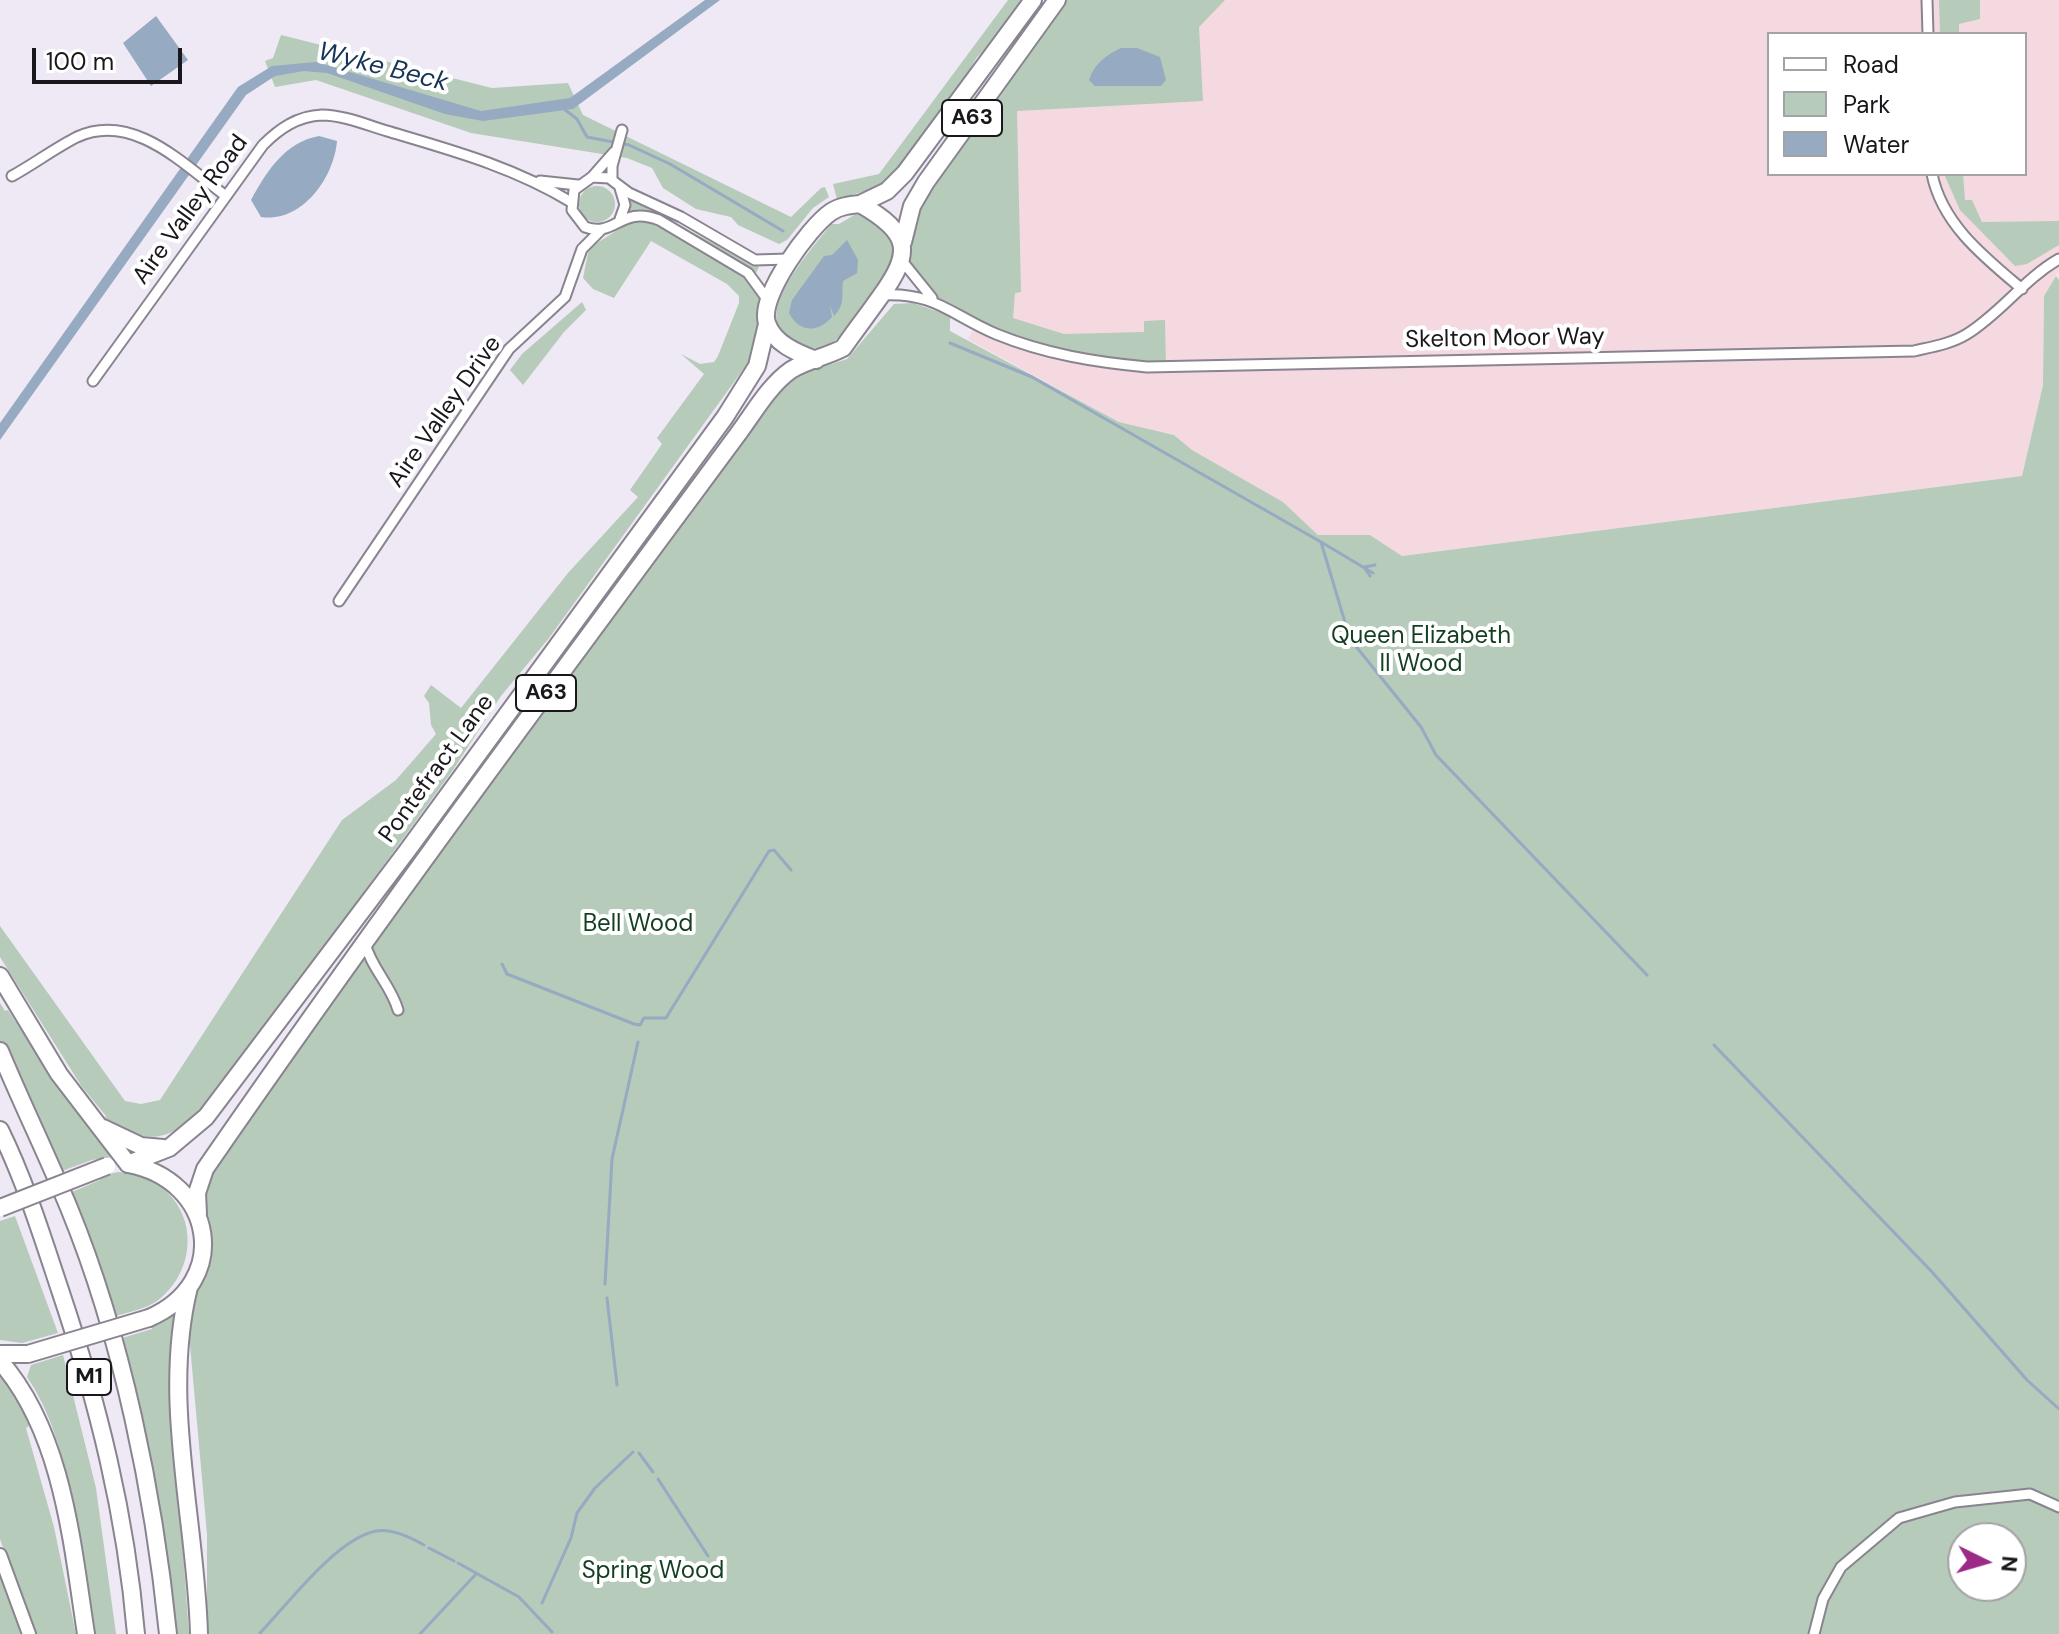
<!DOCTYPE html>
<html>
<head>
<meta charset="utf-8">
<style>
	body { margin:0 }
	#map { position:relative; width:2059px; height:1634px; overflow:hidden; background:#eee9f5; font-family:"DM Sans",sans-serif }
	canvas { display:block }
	.legend { position:absolute; left:1767px; top:32px; width:260px; height:144px; box-sizing:border-box; background:#fff; border:2px solid #a3a2a4; margin:0; padding:10px 14px; list-style:none; font-size:24px; color:#19171b }
	.legend li { display:flex; align-items:center; gap:16px; height:40px }
	.legend b { width:40px; border:2px solid #a3a2a4 }
	.north { position:absolute; left:1947px; top:1522px; width:80px; height:80px; box-sizing:border-box; background:#fff; border:2px solid #a3a2a4; border-radius:50%; rotate:95deg; font-size:22px; font-weight:700; line-height:32px; text-align:center; color:#19171b }
	.north::after { content:''; display:block; margin:auto; width:28px; height:36px; background:#9c2a87; clip-path:polygon(50% 0,100% 100%,50% 72%,0 100%) }
	.scale { position:absolute; left:32px; top:48px; width:150px; height:36px; box-sizing:border-box; border:4px solid #19171b; border-top:0; padding-left:10px; font-size:24px; line-height:28px; white-space:nowrap; color:#19171b; -webkit-text-stroke:6px #fff; paint-order:stroke }
</style>
</head>
<body>
<div id="map">
<canvas width="2059" height="1634"></canvas>
<ul class="legend">
<li><b style="height:10px;background:#fff"></b>Road</li>
<li><b style="height:22px;background:#b6cbb9"></b>Park</li>
<li><b style="height:22px;background:#96aac1"></b>Water</li>
</ul>
<div class="north">N</div>
<div class="scale">100 m</div>
</div>
<script>
const context = document.querySelector('canvas').getContext('2d');
context.lineJoin = 'round';
function fillPath(path, color) {
  context.fillStyle = color;
  context.fill(path, 'evenodd');
}
function stroke(path, color, width, dash) {
  context.strokeStyle = color;
  context.lineWidth = width;
  context.lineCap = dash ? 'butt' : 'round';
  context.setLineDash(dash || []);
  context.stroke(path);
}
function write(font, color, halo, rows, align = 'center') {
  context.font = font + ' "DM Sans",sans-serif';
  context.lineWidth = 8;
  context.setLineDash([]);
  context.textBaseline = 'middle';
  context.strokeStyle = halo;
  context.fillStyle = color;
  for (const [text, x, y, turn = 0] of rows) {
    context.save();
    context.translate(x, y);
    context.rotate((+turn || 0) * Math.PI / 180);
    context.textAlign = isNaN(turn) ? turn : align;
    if (halo) context.strokeText(text, 0, 0);
    context.fillText(text, 0, 0);
    context.restore();
  }
}
const industrial = new Path2D(`
	M1090 0H2059V271L2044 296 2043 385 2022 476 1402 556 1370 535H1318L1283 502 1192 450 1174 435 1119 422 968 339 992 296 940 213ZM1769 34H2025V174H1769Z`);
const green = new Path2D(`
	M1008 0H1025L997 38 977 57 954 96 895 175C877 191 860 192 837 199L833 184 879 174Z
	M1057 0H1225L1199 27 1203 101 1017 111 1021 292 1015 293 1013 318 1064 334 1144 332V321L1165 320 1166 367 1033 347 935 300 911 276 904 253 906 225Z
	M1939 0H1980V19L1959 24V34H1940Z
	M281 35 492 88 568 83 583 115 791 217 821 188 825 187 829 197 813 208 787 240 779 244 738 225 731 217 696 209 663 188 652 168 627 158 471 133 316 80 275 87 265 61 273 58Z
	M1944 174H1963L1965 200H1972L1982 222 2059 221V245L2027 264 2015 266 1960 210Z
	M579 204a18 18 0 1 1 36 0a18 18 0 1 1-36 0Z
	M631 200 759 267 756 273 656 214 630 211Z
	M856 214C869 216 874 220 883 228 909 253 876 287 860 308 851 320 842 338 828 345 812 352 795 346 783 334 757 307 814 247 831 224H839Z
	M635 219 652 222 749 280 761 297 755 353 549 638 501 696 453 770 329 940 194 1117C158 1147 143 1138 103 1121L106 1116 82 1087 0 957V926L125 1101 141 1104 160 1100 342 820 396 780 436 734 431 725 429 703 424 696 431 685 461 708 568 573 638 497 630 490 662 444 657 438 704 374 681 354 700 364 714 362 718 356 739 303V296L727 284 651 241 614 298 593 289 583 278 589 248Z
	M2056 276 2059 280V1634H207V1534L189 1334 191 1307 208 1262 204 1192 215 1160 719 468 778 392 804 373 847 359 894 304 913 303 950 316V331L1119 422 1174 435 1192 450 1283 502 1318 535H1370L1402 556 2022 476 2043 385 2044 296ZM1963 1538H2011V1586H1963Z
	M582 302 586 310 564 332 523 385 510 370 522 354Z
	M0 1003 5 1011 8 1010 54 1081 112 1157 92 1160 62 1171 0 1043Z
	M118 1172 144 1175 168 1188 166 1191C199 1222 193 1274 157 1301 145 1309 130 1312 116 1316L72 1192 100 1180 99 1176Z
	M15 1216 58 1333 22 1343 0 1340V1221Z
	M174 1313 170 1376 189 1634H176L156 1487 122 1338 152 1329V1325Z
	M63 1355 96 1488 116 1634H94C79 1555 73 1444 27 1377L31 1365Z
	M0 1374 19 1399 29 1426 26 1428 54 1527 76 1634H34L0 1539Z
	M0 1568 24 1634H0Z`);
const water = new Path2D(`
	M705 0H720L573 109 483 121 445 114 327 73 304 71 275 76 246 95 0 440V423L238 87 272 66 316 62 481 111 570 98Z
	M156 16 188 60 151 86 123 43Z
	M1121 48H1137L1160 57 1166 80 1161 86H1095L1089 80C1094 64 1106 55 1121 48Z
	M319 136 337 141C334 178 302 223 261 217L251 200C267 171 285 142 319 136Z
	M847 240 858 260 857 273 843 281C841 296 846 303 834 316L830 306 832 317C817 334 799 332 789 313L792 300 824 256 832 255Z`);
const stream = new Path2D(`
	M564 109 577 119 587 137 629 145 670 164 783 231
	M950 343 1032 377 1321 542 1350 639 1421 727 1436 755 1647 975
	M1321 542 1373 573
	M1370 576 1364 567 1375 565
	M502 964 507 974 634 1024 640 1025 644 1018H666L769 851 774 850 791 870
	M1714 1045 1933 1273 2027 1380 2059 1409
	M605 1284 612 1159 638 1042
	M607 1298 617 1385
	M639 1453 653 1472
	M658 1479 708 1556
	M429 1548 454 1561
	M458 1563 519 1597 552 1632
	M542 1603 571 1538 577 1513 595 1488 633 1452
	M260 1633C288 1604 336 1539 376 1531 392 1528 410 1537 424 1545
	M420 1634 476 1574`);
const street = new Path2D(`
	M1927 0 1928 34
	M1932 174C1942 224 1984 257 2022 289
	M12 176C34 164 55 148 77 137 133 111 184 165 226 196
	M592 177 614 152
	M612 180V166L622 130
	M540 181 578 185
	M620 188 625 205 620 219
	M903 262 932 298
	M882 295C935 292 951 315 996 334 1045 354 1094 362 1147 367L1914 351C1931 347 1951 344 1967 334 2001 313 2024 279 2059 259
	M767 299 748 273 659 220C620 205 616 238 585 227L572 210 574 190 592 177 609 178 629 193 681 217 755 260 788 259
	M93 381 263 145C279 129 297 116 322 115 343 115 367 125 387 131 451 150 514 167 571 202
	M339 601 509 349 565 297 582 249 601 230
	M365 943C371 968 391 985 398 1010
	M1814 1634 1823 1599 1841 1567 1899 1518 1955 1502 2030 1494 2059 1507`);
const secondary = new Path2D(`
	M0 1555 29 1634`);
const highway = new Path2D(`
	M860 204 887 191 905 173 1033 0
	M903 242 912 206 926 182 1057 0
	M0 976 59 1074 128 1164
	M0 1051C22 1104 47 1155 69 1208 122 1337 154 1495 168 1634
	M103 1128 141 1146 163 1148
	M0 1130C25 1181 42 1236 60 1290 98 1403 126 1515 136 1634
	M128 1164 169 1148 206 1117 407 851 725 417 757 366 767 324
	M128 1164C215 1180 232 1282 149 1318
	M198 1214 197 1193 205 1169C376 921 556 680 735 438 752 416 768 386 791 370 807 360 826 357 843 348 855 331 868 314 880 297 913 252 911 233 860 204 850 205 840 206 831 212 809 227 758 297 767 323 774 344 798 353 816 360
	M189 1287C161 1400 196 1519 199 1634
	M0 1354H28
	M0 1361C63 1433 72 1543 86 1634`);
const highwayBridge = new Path2D(`
	M0 1208 107 1166
	M28 1354 149 1318`);
const shields = [
	[972,118,60],
	[546,693,60],
	[89,1377,44]
];
const shieldNames = [
	["A63",972,118],
	["A63",546,693],
	["M1",89,1377]
];
const streetNames = [
	["Aire Valley Road",191,210,-54],
	["Skelton Moor Way",1505,339,-1],
	["Aire Valley Drive",445,412,-55],
	["Pontefract Lane",437,769,-54]
];
const parkNames = [
	["Queen Elizabeth",1421,637],
	["II Wood",1421,665],
	["Bell Wood",638,925],
	["Spring Wood",653,1572]
];
const waterNames = [
	["Wyke Beck",383,68,14]
];
fillPath(industrial, '#f4dae0');
fillPath(green, '#b6cbb9');
fillPath(water, '#96aac1');
stroke(stream, '#96aac1', 3);
stroke(street, '#89848f', 13);
stroke(secondary, '#89848f', 16);
stroke(highway, '#89848f', 20);
stroke(street, '#fff', 9);
stroke(secondary, '#fff', 12);
stroke(highway, '#fff', 16);
stroke(highwayBridge, '#89848f', 20, []);
stroke(highwayBridge, '#fff', 16);
for (const [x, y, w] of shields) {
  const box = new Path2D();
  box.roundRect(x - w / 2, y - 18, w, 36, 6);
  context.fillStyle = '#fff';
  context.fill(box);
  stroke(box, '#19171b', 2);
}
write('bold 22px', '#19171b', null, shieldNames);
write('24px', '#19171b', '#fff', streetNames);
write('24px', '#143e20', '#fff', parkNames);
write('italic 26px', '#153456', '#fff', waterNames);
</script>
</body>
</html>
